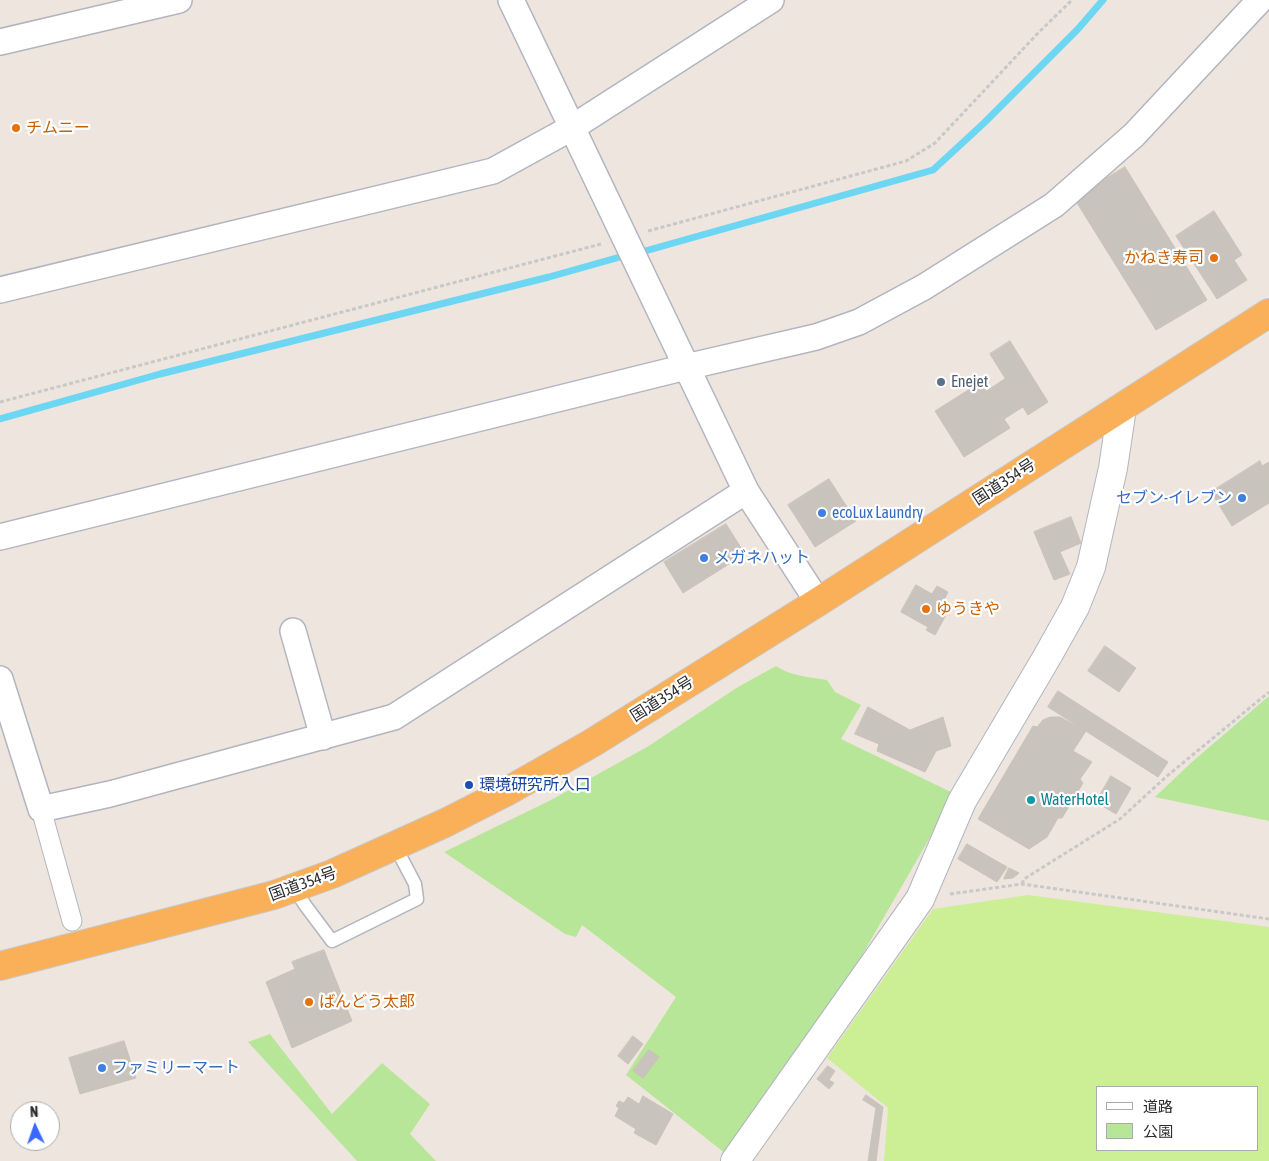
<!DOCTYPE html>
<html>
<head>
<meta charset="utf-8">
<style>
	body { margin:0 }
	#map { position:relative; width:1269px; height:1161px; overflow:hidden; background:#eee6de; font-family:"Asap Condensed","Noto Sans JP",sans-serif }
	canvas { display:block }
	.legend { position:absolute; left:1096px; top:1086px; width:162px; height:65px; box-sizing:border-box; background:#fff; border:1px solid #ababab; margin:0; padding:6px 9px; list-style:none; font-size:15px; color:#2c2c2c }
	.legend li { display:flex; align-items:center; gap:10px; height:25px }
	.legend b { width:25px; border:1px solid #ababab }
	.north { position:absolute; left:10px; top:1101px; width:50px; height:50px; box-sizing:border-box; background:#fff; border:1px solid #ababab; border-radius:50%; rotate:357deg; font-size:14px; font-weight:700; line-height:20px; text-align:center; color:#2c2c2c }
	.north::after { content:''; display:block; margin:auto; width:18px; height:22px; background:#3969ff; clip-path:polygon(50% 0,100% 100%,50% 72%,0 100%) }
</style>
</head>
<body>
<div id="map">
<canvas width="1269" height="1161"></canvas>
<ul class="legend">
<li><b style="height:6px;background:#fff"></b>道路</li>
<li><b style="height:14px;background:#b7e698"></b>公園</li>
</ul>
<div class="north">N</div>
</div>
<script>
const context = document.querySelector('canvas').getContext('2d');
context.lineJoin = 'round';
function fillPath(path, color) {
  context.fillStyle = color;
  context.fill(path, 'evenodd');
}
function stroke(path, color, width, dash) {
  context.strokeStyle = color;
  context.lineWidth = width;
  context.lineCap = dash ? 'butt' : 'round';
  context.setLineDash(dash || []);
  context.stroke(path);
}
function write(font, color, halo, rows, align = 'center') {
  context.font = font + ' "Asap Condensed","Noto Sans JP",sans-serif';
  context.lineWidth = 4.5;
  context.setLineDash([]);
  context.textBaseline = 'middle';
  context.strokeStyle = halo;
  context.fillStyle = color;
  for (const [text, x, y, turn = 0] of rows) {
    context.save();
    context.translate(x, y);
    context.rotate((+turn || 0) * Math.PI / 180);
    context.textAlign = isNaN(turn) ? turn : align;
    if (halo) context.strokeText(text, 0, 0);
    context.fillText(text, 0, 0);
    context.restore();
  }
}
const green = new Path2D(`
	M776 666C790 676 810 677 827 680L835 692 861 705 841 739 955 794 850 976 726 1154 626 1075 676 997 582 925 576 937 565 934 444 852 551 800 647 747 738 687Z
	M1269 696V821L1155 797 1193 761Z
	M270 1034 332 1114 382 1063 430 1104 410 1134 436 1161H357L248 1042Z`);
const pitch = new Path2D(`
	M1028 895 1269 927V1161H884L888 1108 827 1058 933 909ZM1098 1087H1258V1150H1098Z`);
const stream = new Path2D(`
	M638 253 933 170 984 123 1078 29 1103 0
	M0 419 160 374 549 277 627 255`);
const building = new Path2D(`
	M1125 167 1207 300 1156 330 1074 198Z
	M1214 211 1242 255 1234 260 1247 280 1217 299 1176 236Z
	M1010 341 1048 402 1028 415 990 354Z
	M1005 379 1023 407 1004 419 1010 428 964 457 935 411 981 382 986 391Z
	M1260 461 1262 466 1269 462V503L1232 526 1211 492Z
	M829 479 856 521 815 547 788 505Z
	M1071 517 1081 543 1060 552 1070 574 1054 580 1034 532Z
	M726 524 745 554 683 593 664 562Z
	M916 585 932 594 937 586 948 592 943 602 951 606 935 635 926 630 928 627 901 612Z
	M1105 646 1136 668 1119 692 1088 671Z
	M1058 691 1168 762 1158 777 1048 707Z
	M868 707 910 730 943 717 951 746 936 751 925 772 877 751 879 744 855 734Z
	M1051 717H1060L1086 731 1073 751 1092 762 1080 779 1083 783 1062 818H1058L1047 837 1029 849 978 819 1033 726 1037 727 1043 720Z
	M1111 776 1131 788 1116 814 1096 802Z
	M967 844 1007 867 997 882 958 859Z
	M1009 868 1019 873 1013 878 1004 879Z
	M324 950 352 1021 292 1048 266 982 295 969 292 962Z
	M633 1036 643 1044 628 1064 618 1056Z
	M124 1041 136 1078 80 1094 69 1058Z
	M649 1050 659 1057 643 1078 633 1071Z
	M828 1066 835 1071 829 1080 834 1083 829 1089 817 1079Z
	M866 1095 883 1107 876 1161H868L876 1108 863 1100Z
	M643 1096 673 1114 656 1145 634 1133 636 1129 615 1116 619 1108 616 1106 619 1101 624 1103 628 1097 639 1104Z`);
const path = new Path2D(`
	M648 231 906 161 935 143 1038 33 1072 0
	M0 402 601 244
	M1022 884 1024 879 1120 819 1167 776 1269 692
	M950 894 1022 884 1269 919`);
const service = new Path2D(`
	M294 888 305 905 332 941 417 899 415 884 395 846`);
const pedestrian = new Path2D(`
	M41 809 72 921`);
const minor = new Path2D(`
	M511 0 746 491 818 602
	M0 42 179 0
	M0 290 493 171 573 127 771 0
	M0 537 686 367 816 337 859 322 924 287 1054 205 1134 135 1260 0
	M293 631 323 737
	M0 679 41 809 110 794 394 717 746 491`);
const tertiary = new Path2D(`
	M735 1161 920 899 962 801 1047 657 1075 607 1091 567 1113 468 1122 408`);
const trunk = new Path2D(`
	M0 966 274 895 332 874 445 823 506 792 592 743 818 602 1269 313`);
const markers = [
	[16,128,5,"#e8710a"],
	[1214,258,5,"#e8710a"],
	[941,382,5,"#5c6f8a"],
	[1242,498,5,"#3f7fe0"],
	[822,513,5,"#3f7fe0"],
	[704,558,5,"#3f7fe0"],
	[926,609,5,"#e8710a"],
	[469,785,5,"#1a4fb4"],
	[1031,800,5,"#0f9aa8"],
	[309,1002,5,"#e8710a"],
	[102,1068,5,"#3f7fe0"]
];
const foodNames = [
	["チムニー",26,128],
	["かねき寿司",1204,258,"right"],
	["ゆうきや",936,609],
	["ばんどう太郎",319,1002]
];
const serviceNames = [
	["Enejet",951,382]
];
const streetNames = [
	["国道354号",1004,482,-33],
	["国道354号",662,699,-32],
	["国道354号",303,884,-20]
];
const shopNames = [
	["セブン-イレブン",1232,498,"right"],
	["ecoLux Laundry",832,513],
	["メガネハット",714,558],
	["ファミリーマート",112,1068]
];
const transitNames = [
	["環境研究所入口",479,785]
];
const cultureNames = [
	["WaterHotel",1041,800]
];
fillPath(green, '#b7e698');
fillPath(pitch, '#ccee94');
stroke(stream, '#6dd7f3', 7);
fillPath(building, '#c9c3bd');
stroke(building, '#cac2b7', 1);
stroke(service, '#b2b5c0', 15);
stroke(pedestrian, '#b2b5c0', 21);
stroke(minor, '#b2b5c0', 28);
stroke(tertiary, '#b2b5c0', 30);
stroke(trunk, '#c8c8c8', 30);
stroke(path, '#c8c8c8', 3, [4, 2.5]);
stroke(service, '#fff', 12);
stroke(pedestrian, '#fff', 19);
stroke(minor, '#fff', 25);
stroke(tertiary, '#fff', 28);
stroke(trunk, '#fab059', 28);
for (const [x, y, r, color] of markers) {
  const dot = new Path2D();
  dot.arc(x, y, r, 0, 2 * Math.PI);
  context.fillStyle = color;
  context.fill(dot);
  stroke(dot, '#fff', 2);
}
write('16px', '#c56008', '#fff', foodNames, 'left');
write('16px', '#4e5e75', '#fff', serviceNames, 'left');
write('16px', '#2c2c2c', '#fff', streetNames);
write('16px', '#366cbe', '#fff', shopNames, 'left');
write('16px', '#164399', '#fff', transitNames, 'left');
write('16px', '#0d838f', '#fff', cultureNames, 'left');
</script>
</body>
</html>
